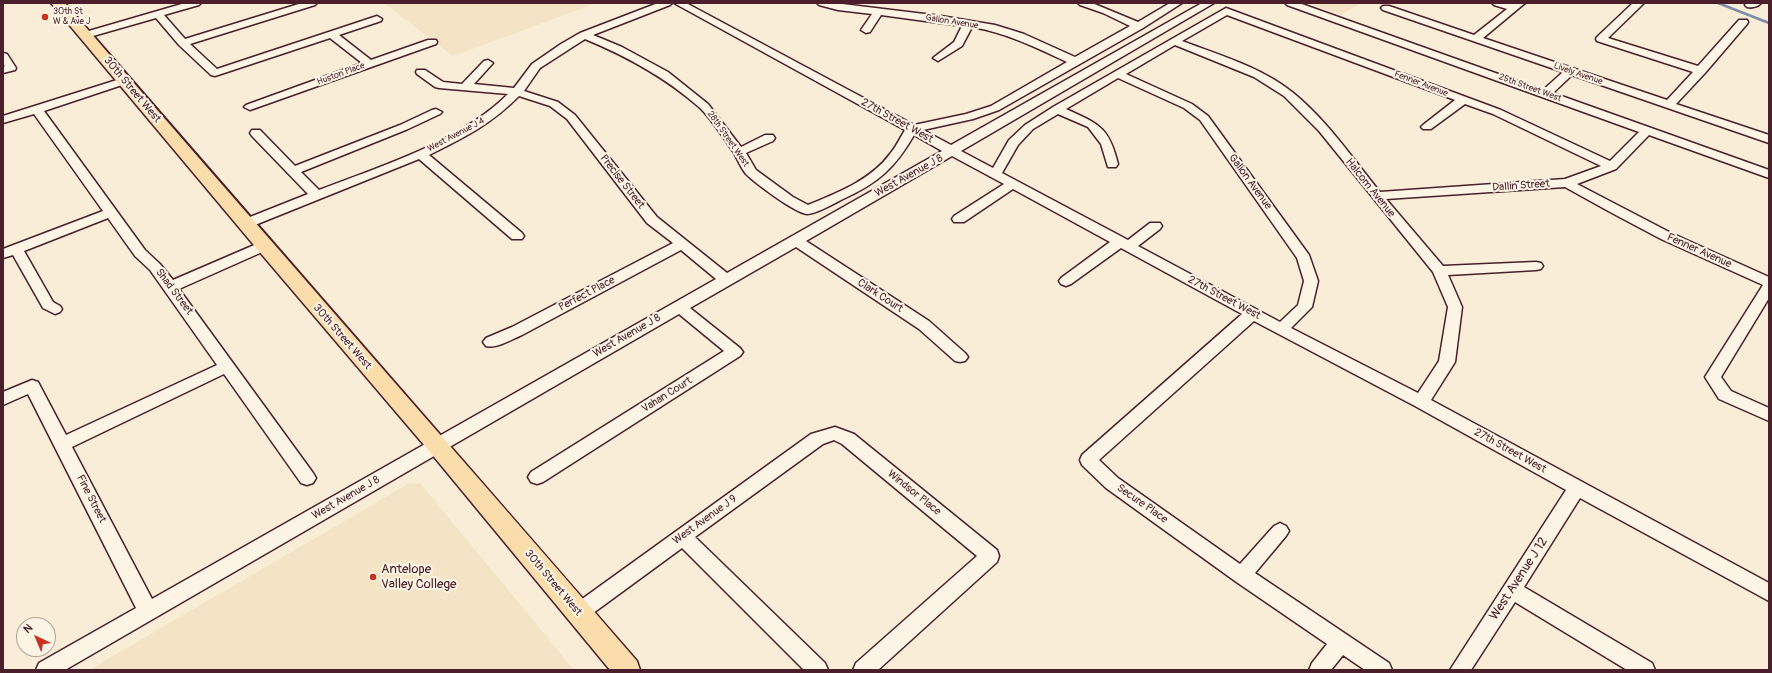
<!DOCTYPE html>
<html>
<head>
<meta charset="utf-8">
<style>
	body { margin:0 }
	#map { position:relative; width:1772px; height:673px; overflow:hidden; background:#f9edd7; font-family:Pangolin,sans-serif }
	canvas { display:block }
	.frame { position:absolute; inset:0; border:4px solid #4a1f2b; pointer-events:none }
	.north { position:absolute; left:16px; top:617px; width:40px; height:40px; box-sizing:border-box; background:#fcf5e5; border:1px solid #b59f9b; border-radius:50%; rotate:316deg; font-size:11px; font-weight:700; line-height:16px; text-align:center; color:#4a1f2b }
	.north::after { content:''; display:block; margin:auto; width:14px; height:18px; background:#c8321e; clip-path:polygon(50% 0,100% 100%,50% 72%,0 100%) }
</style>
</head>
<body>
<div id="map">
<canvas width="1772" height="673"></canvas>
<div class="frame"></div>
<div class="north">N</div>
</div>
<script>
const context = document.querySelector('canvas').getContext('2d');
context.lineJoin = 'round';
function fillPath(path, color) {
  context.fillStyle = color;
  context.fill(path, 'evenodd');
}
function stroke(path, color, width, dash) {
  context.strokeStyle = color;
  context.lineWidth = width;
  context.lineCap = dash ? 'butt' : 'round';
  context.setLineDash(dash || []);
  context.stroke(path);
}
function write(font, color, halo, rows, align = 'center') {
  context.font = font + ' Pangolin,sans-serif';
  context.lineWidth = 4;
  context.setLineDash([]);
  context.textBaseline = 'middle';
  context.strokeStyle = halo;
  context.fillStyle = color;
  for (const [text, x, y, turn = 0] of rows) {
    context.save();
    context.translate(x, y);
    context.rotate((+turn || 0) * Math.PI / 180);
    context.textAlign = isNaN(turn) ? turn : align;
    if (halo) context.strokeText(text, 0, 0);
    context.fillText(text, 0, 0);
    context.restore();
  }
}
const built = new Path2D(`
	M384 3H597L453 56Z
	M1307 3H1361L1342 15Z
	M420 483 574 670H89L408 484Z`);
const stream = new Path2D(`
	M1718 3 1769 23`);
const minor = new Path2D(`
	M185 3H201L199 5 164 15 185 39 302 3H317L315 5 190 44 217 69 377 16 382 19 381 21 339 35 371 60 428 40H436L437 42 436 44 250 110 244 107 246 105 362 63 330 38 215 76 211 75 179 45 156 18 86 38 81 35 82 33Z
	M658 3H672L670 5 593 35 622 47 668 72 708 104 741 147 765 135H773L775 138 773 141 746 153 756 170 793 197 808 205C837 193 871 180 890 154 896 147 900 138 905 130L674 3H686L914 125 966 114 991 106 1067 62C1035 47 1007 33 972 27L962 46 938 61 933 58 954 42 962 26 881 15 870 32 866 33 861 30 872 14 838 10 819 5 817 3H834L941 16 995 25 1024 34 1075 57 1130 26 1103 13 1080 5 1078 3H1092L1138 22 1170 3H1182L1143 28 999 110 973 119 923 130 951 145 1202 3H1214L961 151 993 168 1009 140 1025 125 1053 107 1226 8 1501 110 1610 161 1639 132 1287 5 1285 3H1299L1543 90 1563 72 1383 10 1381 8 1383 6H1389L1474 35 1507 9 1494 5 1492 3 1512 4 1525 3 1483 38 1667 100 1693 72 1597 41 1596 39 1597 37 1633 3H1644L1608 38 1698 66 1739 20H1747L1748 22 1747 24 1705 73 1676 104 1769 135V143L1572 75 1553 93 1769 170V178L1649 135 1616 169 1577 184 1671 233 1769 277V298L1721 377 1731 391 1769 408V421L1719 399 1705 377 1763 285 1661 239 1612 213 1565 187 1386 199 1443 266 1536 262 1541 263 1543 266 1541 269 1536 270 1448 275 1462 307 1455 362 1431 400 1769 583V601L1580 498 1524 587 1652 663 1655 670H1627L1515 602 1471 670H1450L1566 490 1415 406 1254 321 1099 460 1118 478 1240 564 1274 526 1280 523 1286 526 1289 531 1286 536 1255 573 1389 663 1392 670H1365L1343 655 1331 670H1309L1312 663 1327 644 1235 581 1106 488 1082 465 1080 460 1082 455 1242 314 1121 248 1071 284 1066 286 1061 284 1059 281 1061 278 1110 242 1013 189 964 222H954L952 219 954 216 1004 184 952 156 806 241 929 321 965 353 968 357 965 361 960 362 955 361 919 329 796 247 690 308 740 348 743 352 740 356 543 482 537 484 531 482 528 477 531 472 724 351 679 314 65 670H36L39 663 136 608 28 394 3 405V392L32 380 38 382 66 435 217 365 150 270 135 256 108 218 24 251 53 302 60 306 62 309 60 312 55 314 43 308 13 255 3 258V249L103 211 34 114 3 123V116L120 79H128L129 81 128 83 44 111 145 250 160 264 173 280 259 243 264 242 269 243 271 246 269 249 179 289 313 473 316 478 313 483 307 485 301 483 224 374 72 447 152 599 716 279 681 250 522 335C512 339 497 349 486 346L483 342 486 338 512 327 673 243 647 223 567 119 550 106 519 96C490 125 465 137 429 155L522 233 524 236 522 239H512L419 159 250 227H240L238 224 240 221 308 194 252 136 250 133 252 130H260L295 166 400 125 432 110 436 109 442 112 440 114 408 129 301 172 319 190C381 166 460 142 508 94L439 88 435 87 417 74 416 72 417 70H425L443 82 462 84 484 61 488 60 493 63 474 84 514 88 532 64 561 44 580 33ZM1227 15 1455 100 1423 125 1421 127 1423 129H1431L1465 104 1493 114 1601 166 1565 179 1380 192C1353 159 1326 119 1292 92 1261 67 1219 55 1182 41ZM585 39C626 56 665 77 699 107 710 117 725 140 734 153 738 160 741 168 746 174 755 183 795 213 807 214 816 214 835 203 843 199 878 183 895 168 914 135L942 151 727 273 657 217 575 115 558 102 524 91 540 68ZM1175 45 1254 77 1284 96 1319 131 1433 272 1448 307 1439 361 1418 393 1291 328 1312 307 1318 281 1309 255 1208 116 1192 104 1126 74ZM1118 78 1184 108 1200 120 1297 258 1304 281 1298 305 1280 322 1138 246 1160 229 1162 226 1160 223H1150L1128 240 1002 173 1018 145 1033 129 1058 114 1088 127 1101 144 1108 167H1116L1118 164C1109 127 1099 124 1066 109Z
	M1746 3H1761C1758 7 1751 8 1747 7L1745 5Z
	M3 53 7 54 16 68 15 70 3 73V67L5 66 3 64Z
	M835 427 854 434 997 550 999 556 997 562 878 670H853L856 663 977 556 842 444 834 440 823 444 695 537 825 663 828 670H804L682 548 585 619 578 622 571 619 568 613 571 607 811 434Z`);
const major = new Path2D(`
	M51 3H65C254 223 447 441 637 661L640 670H610L430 452 258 250Z`);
const markers = [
	[45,17,4,"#c8321e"],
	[373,577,4,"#c8321e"]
];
const farPoinames = [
	["30th St",53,12],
	["W & Ave J",53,22]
];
const farStreetnames = [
	["Galion Avenue",952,22,9],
	["Huston Place",341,74,-20],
	["Lively Avenue",1578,74,19],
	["Fenner Avenue",1421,84,21],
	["25th Street West",1530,88,20],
	["West Avenue J 4",456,135,-28],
	["28th Street West",728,139,55]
];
const streetNames = [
	["30th Street West",132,90,50],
	["27th Street West",897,121,29],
	["West Avenue J 8",909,176,-29],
	["Precise Street",622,182,52],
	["Galion Avenue",1250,182,54],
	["Dallin Street",1521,186,-4],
	["Halcom Avenue",1370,188,51],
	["Fenner Avenue",1699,251,24],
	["Shad Street",174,292,53],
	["Perfect Place",587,294,-28],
	["Clark Court",880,296,33],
	["27th Street West",1224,298,28],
	["West Avenue J 8",627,336,-30],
	["30th Street West",342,337,49],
	["Vahan Court",667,395,-32],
	["27th Street West",1510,451,29],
	["Windsor Place",914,493,39],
	["West Avenue J 8",346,498,-30],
	["Fine Street",91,499,63],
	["Secure Place",1142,504,35],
	["West Avenue J 9",705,520,-36],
	["30th Street West",553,583,50]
];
const nearPoinames = [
	["Antelope",381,570],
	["Valley College",381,585]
];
const nearStreetnames = [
	["West Avenue J 12",1519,579,-57]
];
fillPath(built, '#f5e3c6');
stroke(stream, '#7b8da9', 2.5);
stroke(minor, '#4a1f2b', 3);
stroke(major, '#4a1f2b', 3);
fillPath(minor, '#fcf5e5');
fillPath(major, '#fbddab');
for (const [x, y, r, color] of markers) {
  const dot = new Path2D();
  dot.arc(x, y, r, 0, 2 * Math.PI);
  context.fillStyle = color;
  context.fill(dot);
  stroke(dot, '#fcf5e5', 1.5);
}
write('9px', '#4a1f2b', '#fcf5e5', farPoinames, 'left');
write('9px', '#4a1f2b', '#fcf5e5', farStreetnames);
write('11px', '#4a1f2b', '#fcf5e5', streetNames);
write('13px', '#4a1f2b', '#fcf5e5', nearPoinames, 'left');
write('13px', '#4a1f2b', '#fcf5e5', nearStreetnames);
</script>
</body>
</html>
